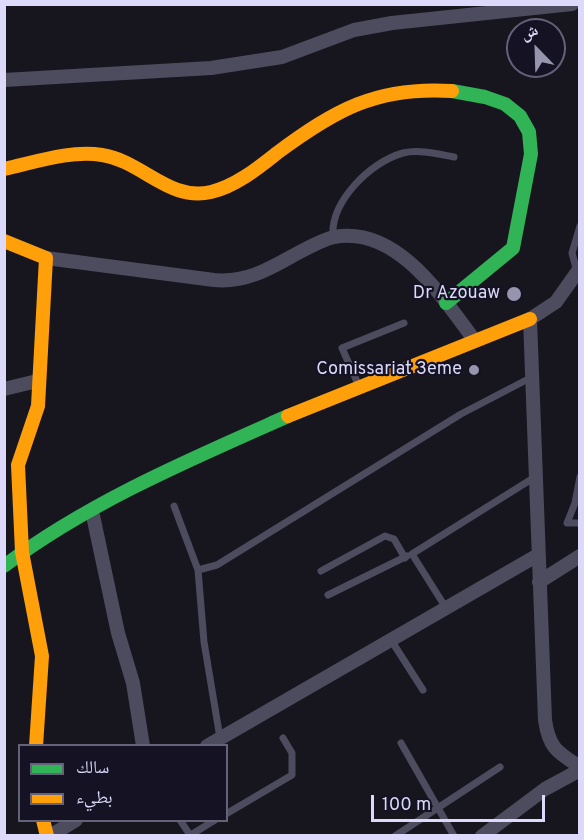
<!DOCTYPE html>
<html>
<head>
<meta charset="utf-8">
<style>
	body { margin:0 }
	#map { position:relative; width:584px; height:840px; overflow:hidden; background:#17161f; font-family:Overpass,"Noto Naskh Arabic",sans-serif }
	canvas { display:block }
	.frame { position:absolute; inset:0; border:6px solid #dcd9fa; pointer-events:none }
	.legend { position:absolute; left:18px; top:744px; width:210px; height:78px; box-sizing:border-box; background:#141223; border:2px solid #646279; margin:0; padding:8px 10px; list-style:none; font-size:18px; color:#dcd9fa }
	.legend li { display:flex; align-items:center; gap:12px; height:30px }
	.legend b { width:30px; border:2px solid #646279 }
	.north { position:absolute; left:506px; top:18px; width:60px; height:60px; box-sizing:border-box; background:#141223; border:2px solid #646279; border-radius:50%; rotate:337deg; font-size:16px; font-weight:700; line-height:24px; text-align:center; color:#dcd9fa }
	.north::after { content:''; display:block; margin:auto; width:21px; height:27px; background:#9795ad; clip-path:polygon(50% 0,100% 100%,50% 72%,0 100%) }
	.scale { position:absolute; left:371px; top:795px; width:174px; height:27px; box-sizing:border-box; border:3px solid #dcd9fa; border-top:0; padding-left:8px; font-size:18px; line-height:21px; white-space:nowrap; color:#dcd9fa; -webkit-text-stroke:4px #141223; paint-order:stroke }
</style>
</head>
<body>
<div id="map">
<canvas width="584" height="840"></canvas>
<div class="frame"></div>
<ul class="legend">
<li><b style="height:8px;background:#30b455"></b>سالك</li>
<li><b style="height:8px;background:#ff9f0a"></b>بطيء</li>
</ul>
<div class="north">ش</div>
<div class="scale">100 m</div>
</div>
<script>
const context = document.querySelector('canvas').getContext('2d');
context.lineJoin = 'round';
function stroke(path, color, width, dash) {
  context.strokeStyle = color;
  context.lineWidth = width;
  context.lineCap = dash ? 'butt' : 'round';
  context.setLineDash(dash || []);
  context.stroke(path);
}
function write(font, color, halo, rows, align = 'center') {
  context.font = font + ' Overpass,sans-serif';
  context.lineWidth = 4.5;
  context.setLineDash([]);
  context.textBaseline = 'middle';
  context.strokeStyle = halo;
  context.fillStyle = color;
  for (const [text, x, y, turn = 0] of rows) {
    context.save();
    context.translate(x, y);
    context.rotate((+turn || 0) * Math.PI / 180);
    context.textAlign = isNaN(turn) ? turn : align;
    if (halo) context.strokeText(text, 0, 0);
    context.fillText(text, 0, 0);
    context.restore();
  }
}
const lane = new Path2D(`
	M333 237C330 202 370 162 403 153 419 149 438 154 454 157
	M577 272 572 253 580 226
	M358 384 342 348 404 323
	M580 477 575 503 567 523H580
	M174 506 198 570 204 642 220 738
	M198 570 217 565 461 414 532 377
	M321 571 385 536 394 539 405 558
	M328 595 407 556
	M446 608 412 554 535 477
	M391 640 423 690
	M401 743 454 836
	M226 814 292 775V753L283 738
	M180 820 190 835
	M189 836 215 820
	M395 836 500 767`);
const street = new Path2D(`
	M4 80 211 68 282 57 354 30 392 23 572 4
	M46 258 214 280C246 283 269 269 296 254 308 248 321 240 334 237 397 225 443 298 475 341
	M580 268 556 302 530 319 545 720C549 748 557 752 580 767
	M4 389 37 381
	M92 511 118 633 133 683 143 746
	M539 582 580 556
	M207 746 538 555
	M50 836 76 820
	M482 836 545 789 580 770`);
const fast = new Path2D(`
	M446 303 513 248 531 154 529 132 520 116 505 104 485 97 452 91
	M4 566C89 502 191 459 288 416`);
const slow = new Path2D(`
	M4 169C36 162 70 150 102 155 142 161 169 202 211 192 236 186 258 168 277 153 335 110 377 86 452 91
	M4 241 46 258 38 406 18 465 22 552 42 656 36 746
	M288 416 530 319
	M43 820 47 836`);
const markers = [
	[514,294,8,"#9795ad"],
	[474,370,6,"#9795ad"]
];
const poiNames = [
	["Dr Azouaw",500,294],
	["Comissariat 3eme",462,370]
];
stroke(lane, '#4d4c5e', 7);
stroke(street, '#4d4c5e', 14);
stroke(fast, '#30b455', 14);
stroke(slow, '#ff9f0a', 14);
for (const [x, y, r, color] of markers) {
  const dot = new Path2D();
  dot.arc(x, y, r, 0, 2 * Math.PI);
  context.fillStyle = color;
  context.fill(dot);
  stroke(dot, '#141223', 2);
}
write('18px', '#dcd9fa', '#141223', poiNames, 'right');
</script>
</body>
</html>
